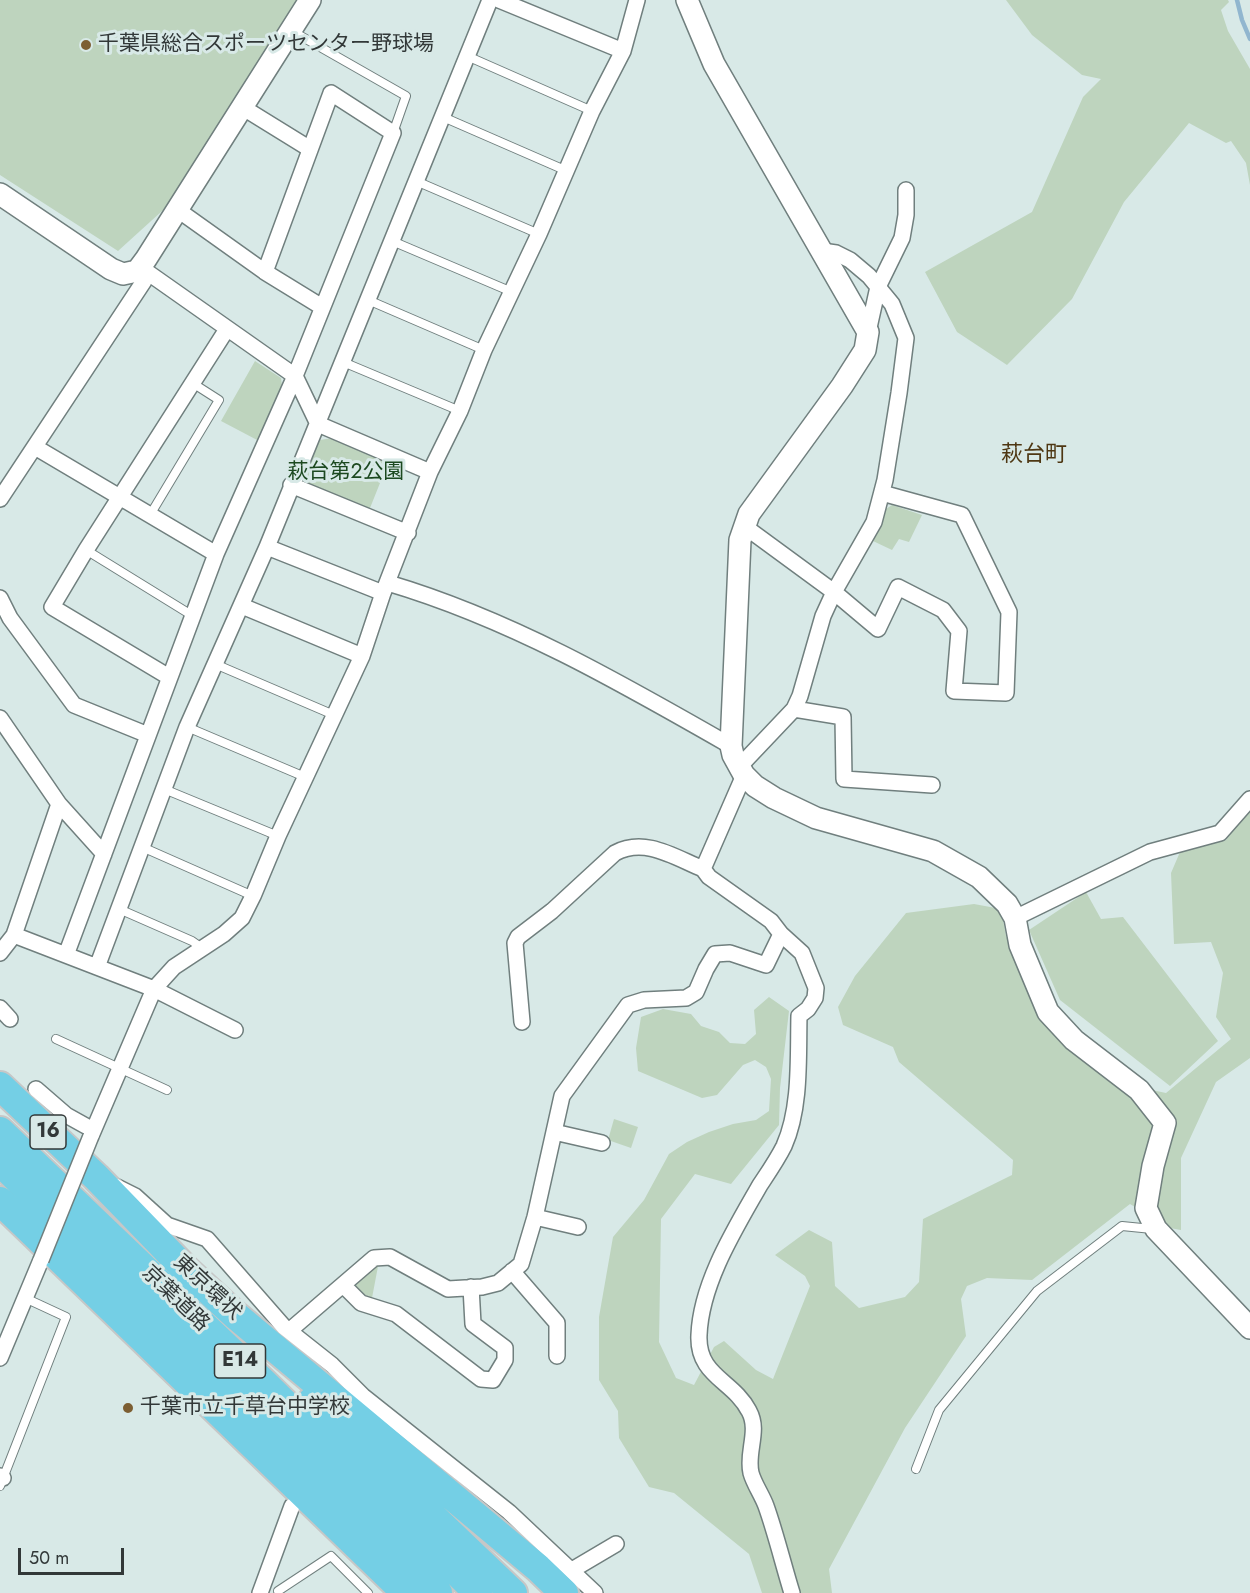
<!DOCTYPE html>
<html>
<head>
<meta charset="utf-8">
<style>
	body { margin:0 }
	#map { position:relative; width:1250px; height:1593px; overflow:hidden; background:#d8e9e7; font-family:Jost,sans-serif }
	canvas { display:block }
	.scale { position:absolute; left:18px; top:1548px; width:106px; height:27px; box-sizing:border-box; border:3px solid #323838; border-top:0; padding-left:8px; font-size:18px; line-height:21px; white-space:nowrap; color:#323838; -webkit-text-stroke:4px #d8e9e7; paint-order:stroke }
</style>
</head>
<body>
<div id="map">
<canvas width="1250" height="1593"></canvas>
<div class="scale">50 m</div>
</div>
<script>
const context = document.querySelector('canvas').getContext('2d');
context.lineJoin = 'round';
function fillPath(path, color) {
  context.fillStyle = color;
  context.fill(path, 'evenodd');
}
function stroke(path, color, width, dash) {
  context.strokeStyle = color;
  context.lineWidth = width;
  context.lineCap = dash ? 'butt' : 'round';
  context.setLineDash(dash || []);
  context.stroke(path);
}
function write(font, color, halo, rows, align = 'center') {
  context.font = font + ' Jost,"Noto Sans JP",sans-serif';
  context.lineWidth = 6;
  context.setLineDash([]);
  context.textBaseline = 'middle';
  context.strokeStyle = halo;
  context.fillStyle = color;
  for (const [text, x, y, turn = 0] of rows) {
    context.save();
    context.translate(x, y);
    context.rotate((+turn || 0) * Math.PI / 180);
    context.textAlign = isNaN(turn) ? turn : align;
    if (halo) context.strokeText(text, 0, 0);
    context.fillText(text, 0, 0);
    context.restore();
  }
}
const green = new Path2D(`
	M0 0H301L172 202 118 251 0 175Z
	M1006 0H1228L1229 2 1221 10 1228 31 1250 69V185L1246 163 1231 141 1226 143 1189 123 1124 202 1072 299 1007 365 957 332 925 272 1032 212 1083 97 1101 79 1082 75 1032 35Z
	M255 361 281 378 282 386 259 441 221 421Z
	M332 438 390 458 368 513 301 485 320 440Z
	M892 505 922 515 909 542 899 539 892 550 873 541 886 509Z
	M1250 808V1058L1216 1082 1181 1158V1230L1170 1228 1130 1204 1032 1280 987 1278 967 1286 961 1299 966 1336 905 1428 829 1569 832 1593H762L749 1554 674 1493 649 1487 619 1438 618 1411 599 1380V1317L613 1237 644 1200 669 1154 687 1142 709 1132 733 1124 756 1120 769 1111 771 1079 766 1067 755 1060 743 1065 717 1095 702 1098 638 1071 636 1048 641 1017 663 1009 691 1014 701 1026 719 1032 730 1043 745 1044 756 1034 754 1010 769 997 789 1011 780 1088 779 1125 731 1184 695 1174 661 1219 659 1342 676 1378 694 1385 714 1347 724 1341 756 1370 773 1379 810 1286 805 1276 775 1255 809 1230 832 1242 835 1286 859 1308 905 1297 919 1282 923 1219 1012 1175 1013 1160 899 1062 893 1047 843 1025 838 1007 855 976 906 913 974 904 1001 909 1006 936 1032 995 1114 1082 1166 1093 1231 1039 1216 1017 1223 973 1211 942 1174 944 1171 873 1180 852 1226 840Z
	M1086 892 1101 919 1123 917 1218 1041 1170 1086 1060 1000 1029 930Z
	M614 1119 638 1127 631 1148 608 1140Z
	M379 1261 372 1298 359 1293 350 1281Z`);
const stream = new Path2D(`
	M1237 0 1242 20 1250 39`);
const lane = new Path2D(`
	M292 31 406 96 393 133
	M467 56 592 111
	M443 117 567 171
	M416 181 539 234
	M392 241 512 292
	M368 300 484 350
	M343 362 460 411
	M150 515 219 400 194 384
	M86 550 193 616
	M215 664 334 715
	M187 727 305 777
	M164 789 278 836
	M142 847 253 896
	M119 909 192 941 202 948
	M56 1039 167 1090
	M916 1469 939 1410 1037 1291 1122 1226 1152 1229
	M0 1486 66 1317 25 1298
	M278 1591 331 1556 368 1593`);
const street = new Path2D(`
	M499 0 623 51
	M242 107 310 149
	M178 210 265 272 322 307
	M868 332 878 287 902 238 906 215V190
	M35 447 216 554
	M291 485 408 533
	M0 499 144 281 140 267 295 376 318 424 430 472
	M744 526 834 592 878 629 898 587 943 610 959 631 954 691 1006 693 1009 612 962 515 882 493
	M267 547 383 593
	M388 583C510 619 621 683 731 746
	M0 598 10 618 74 705 148 735
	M242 606 362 656
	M169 677 52 607 86 550 227 329
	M794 709 843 717 844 779 932 785
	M0 718 59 804 104 854
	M739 767 794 709 800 696 823 616 834 592 874 522 885 480 899 393 906 338 892 304 869 276 850 260 836 253 822 251
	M1015 918 1150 852 1220 833 1250 799
	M781 934 802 953 816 988 815 998 808 1009 799 1016C798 1058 801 1108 784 1146 777 1160 768 1173 760 1185 735 1229 701 1283 699 1335 697 1376 733 1380 749 1411 760 1431 746 1452 751 1473 754 1484 762 1495 766 1506 776 1534 783 1564 792 1593
	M14 935 154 989 235 1030
	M0 953 14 935 59 804
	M66 955 216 554 295 376 393 133 331 93 265 272
	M97 967 187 727 267 547 490 0
	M0 1008 10 1019
	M522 1022 515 943 518 937 552 911 615 853C645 837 674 857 703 869
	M36 1089 66 1115 93 1130
	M554 1132 602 1143
	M91 1136 154 989 174 967 224 934 242 918 253 896 278 836 362 656 383 593 430 472 460 411 484 350 539 234 592 111 623 51 637 0
	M115 1186 135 1196 167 1225 207 1239 284 1327 332 1365 363 1396 509 1512 595 1593
	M535 1217 578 1227
	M512 1271 557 1323V1356
	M343 1285 361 1303 396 1314 481 1379 493 1380 505 1360V1348L473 1324 471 1287
	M289 1331 374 1258 390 1257 448 1289 482 1287 498 1283 521 1264 535 1217 562 1096 628 1005 644 1000 686 998 696 992 706 969 715 954 730 953 766 965 781 934 771 921 709 877 703 869 744 775
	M0 1358 41 1260
	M0 1476 3 1478
	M572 1570 616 1544
	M260 1593 292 1506`);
const secondary = new Path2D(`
	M687 0 714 64 868 332 865 350 842 386 749 514 740 540 731 746 733 755 744 775 755 786 774 798 816 818 933 851 979 877 1007 904 1015 918 1020 945 1048 1012 1074 1040 1139 1090 1165 1123 1153 1166 1146 1208 1156 1229 1250 1328
	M0 194 111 269 123 274 137 271 146 259 310 0`);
const highway = new Path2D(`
	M0 1086 96 1177 186 1270 235 1315 538 1568 564 1593
	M0 1131 265 1384 478 1593
	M0 1162 248 1403 438 1593
	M0 1201 406 1593
	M312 1401 513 1593`);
const streetBridge = new Path2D(`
	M41 1260 91 1136`);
const markers = [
	[86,45,6,"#7c5e32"],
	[128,1408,6,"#7c5e32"]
];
const shields = [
	[48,1132,36],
	[240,1361,51]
];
const shieldNames = [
	["16",48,1132],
	["E14",240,1361]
];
const poiNames = [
	["千葉県総合スポーツセンター野球場",98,45],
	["千葉市立千草台中学校",140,1408]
];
const parkNames = [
	["萩台第2公園",346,473]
];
const streetNames = [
	["東京環状",207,1288,43],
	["京葉道路",175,1299,44]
];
const neighbourhoodNames = [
	["萩台町",1034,456]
];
fillPath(green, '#bed4be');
stroke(stream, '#91b6cf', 4.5);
stroke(lane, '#707f7e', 10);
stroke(street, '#707f7e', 18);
stroke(secondary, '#707f7e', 24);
stroke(highway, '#c6c7c7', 32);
stroke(lane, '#fff', 8);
stroke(street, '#fff', 15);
stroke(secondary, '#fff', 21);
stroke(highway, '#74cfe5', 28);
stroke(streetBridge, '#707f7e', 18, []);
stroke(streetBridge, '#fff', 15);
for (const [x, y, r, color] of markers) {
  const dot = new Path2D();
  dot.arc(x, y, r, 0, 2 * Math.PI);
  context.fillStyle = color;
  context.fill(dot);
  stroke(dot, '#d8e9e7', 2);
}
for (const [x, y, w] of shields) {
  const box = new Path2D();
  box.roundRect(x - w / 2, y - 17, w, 34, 4.5);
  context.fillStyle = '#d8e9e7';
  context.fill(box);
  stroke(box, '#323838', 1.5);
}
write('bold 20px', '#323838', null, shieldNames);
write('21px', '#323838', '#d8e9e7', poiNames, 'left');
write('21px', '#1c4920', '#d8e9e7', parkNames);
write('21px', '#323838', '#d8e9e7', streetNames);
write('22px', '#4e3713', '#d8e9e7', neighbourhoodNames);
</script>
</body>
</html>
